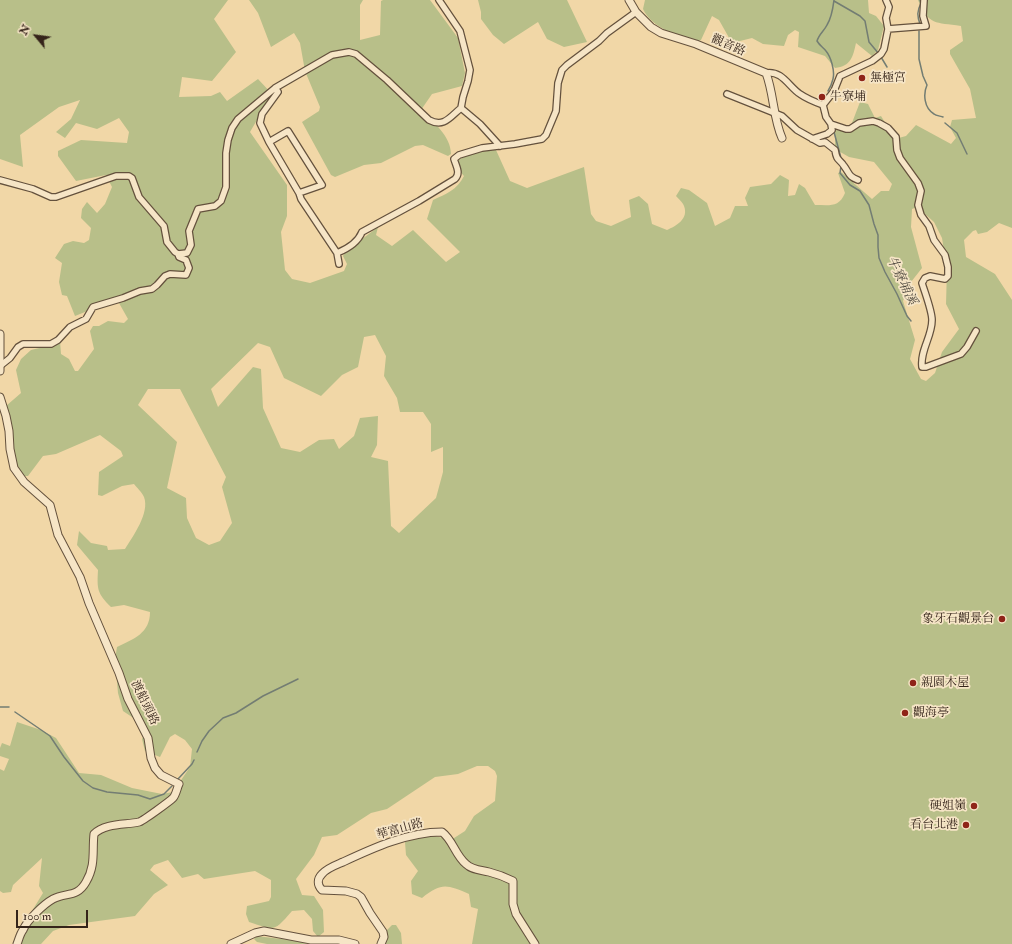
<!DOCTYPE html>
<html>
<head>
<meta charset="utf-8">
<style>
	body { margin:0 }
	#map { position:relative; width:1012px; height:944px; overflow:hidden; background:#f1d7a7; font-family:"IM FELL Double Pica",serif }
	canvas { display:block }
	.north { position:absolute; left:16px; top:16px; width:40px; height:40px; -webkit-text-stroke:3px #f6e5c6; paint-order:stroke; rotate:299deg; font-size:11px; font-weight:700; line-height:16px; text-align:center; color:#35241a }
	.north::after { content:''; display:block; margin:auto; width:14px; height:18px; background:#35241a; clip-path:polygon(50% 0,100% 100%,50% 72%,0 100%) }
	.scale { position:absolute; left:16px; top:910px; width:72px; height:18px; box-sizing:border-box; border:2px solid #35241a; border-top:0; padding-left:5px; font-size:12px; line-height:14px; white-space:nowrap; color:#35241a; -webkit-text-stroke:3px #f6e5c6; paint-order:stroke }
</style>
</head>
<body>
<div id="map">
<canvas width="1012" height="944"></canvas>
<div class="north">N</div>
<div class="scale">100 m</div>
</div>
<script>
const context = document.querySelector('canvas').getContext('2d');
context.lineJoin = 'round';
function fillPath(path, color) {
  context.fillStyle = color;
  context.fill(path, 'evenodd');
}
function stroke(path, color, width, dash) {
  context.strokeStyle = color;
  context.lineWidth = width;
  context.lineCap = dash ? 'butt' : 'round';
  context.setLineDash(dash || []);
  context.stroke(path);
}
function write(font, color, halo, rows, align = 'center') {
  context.font = font + ' "IM FELL Double Pica","Noto Serif TC",serif';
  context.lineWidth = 3.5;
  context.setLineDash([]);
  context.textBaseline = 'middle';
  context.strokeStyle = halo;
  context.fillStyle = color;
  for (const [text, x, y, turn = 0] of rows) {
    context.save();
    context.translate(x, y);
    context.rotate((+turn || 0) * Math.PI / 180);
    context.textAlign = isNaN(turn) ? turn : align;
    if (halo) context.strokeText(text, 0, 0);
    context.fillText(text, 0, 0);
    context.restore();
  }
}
const green = new Path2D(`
	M0 0H228L214 19 236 52 212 81 182 77 179 97 211 96 220 92 227 101 258 79 272 94 250 132 287 185V216L281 232 285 270 292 279 310 283 344 271 347 264 343 256 345 252 378 227 376 235 392 246 413 230 446 262 460 252 427 219 433 200C446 194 457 190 464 176L453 164 469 153 496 150 510 181 527 188 584 167 591 214 596 221 611 226 631 217 629 200 639 196 648 204 652 224 667 230C676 226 689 219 684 206 683 203 679 199 676 196L681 188 689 190 707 203 715 226 730 218 735 206H748L745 198 750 187 771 184 780 175 789 180 788 196 795 195 799 184 805 188 815 205C829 205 839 208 845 193L838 173 841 172 872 199 881 191H889L892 184 874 162 849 157 835 149V130L847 131 850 128 860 102 868 104 875 118 881 116 895 139 906 136 916 125 951 144 956 138 950 127 952 120 976 118 970 89 950 54V50L963 41 961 26C935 22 929 26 918 0H1012V228L999 223 987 232 978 234 976 230 973 231 964 240 966 257 995 274 1012 300V944H472L478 909 471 907 469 894C447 885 442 882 422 898L412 894 411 881 418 871 406 855 405 842 431 835 451 840 465 831 474 816 495 801 497 776 495 771 488 766H477L458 774 435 777 387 809 371 813 337 835 322 837 314 855 296 879 302 895 314 896 323 910 324 932 318 937 313 931 312 919 304 910 292 911C273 933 275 930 249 922L246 914 247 906 269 901 271 897V880L255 871 204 879 198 874 182 878 168 860 154 865 150 870 168 885 154 894 135 916 69 925 53 931 41 944H15L16 937 43 893 39 886 42 858 13 885 11 892 3 893 0 891V769L4 771 9 759 0 756V748L2 743 10 746 17 722 41 730 56 738 79 773 101 775 132 788 162 794 173 792 190 767 192 749 185 740 175 734 170 737 160 757 145 751 142 739 145 734 141 723 123 711 118 693 115 659 117 647C134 639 150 633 150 612L124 605 111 607C97 593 97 589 98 570L77 545 79 531 91 543 107 546 108 550 125 549C133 536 150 513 144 497 142 492 137 488 134 484L122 486 102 496 98 495 99 472 123 456 121 451 100 435 56 454 43 456 28 476H22L11 454 10 415 6 406 21 393 16 370 21 359 31 350 52 345 60 341 61 354 69 359 75 371H78L94 349 90 331 93 326H99L108 321 124 323 128 319 119 303 120 298 75 316 67 296 62 295 59 282 62 263 55 258 64 244 73 241 84 243 89 240 91 228 81 218 82 209 87 202 97 213 105 204 112 187 106 175 76 181 58 156V151L81 140 127 143 129 132 119 118 97 129 76 123 65 138 56 132 71 119 80 100 59 107 20 135 23 167 0 159ZM917 207 934 222 942 238 947 269 946 304 959 329 942 352 935 373 926 381 921 379 910 359 915 340 903 301 911 282 922 268 911 227 912 209ZM375 335 386 356 384 376 397 398 400 412H423L431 424V452L443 447V472L436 498 399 533 391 526 388 461 371 457 377 445 378 416 360 418 354 436 339 449 334 439 319 440 300 452 281 448 263 408 261 369 253 367 218 407 211 389 258 343 270 347 284 378 321 396 342 375 358 367 364 337ZM148 389H180L226 477 222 487 232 523 220 541 209 545 196 538 187 518 186 498 167 488 177 442 138 405Z
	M249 0H363L360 5V40L380 35 381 1 383 0H430L458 38 465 73 462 86 432 94 421 110C433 122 451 136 451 154L448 156 423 145 415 146 381 163 364 165 335 177 331 175 302 122 319 111 320 107 305 71 300 43 294 33 271 47 258 13Z
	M478 0H567L587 42 564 47 547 39 538 22 504 44 493 35 481 19V12Z
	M645 0H868L869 13 876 16 884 26 878 50 872 56 856 43C853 57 851 66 835 68L825 56 798 47 799 32 795 30 788 35 784 46 763 44 752 38 732 43 719 20 712 16 701 40 694 42C675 34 652 28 643 9Z
	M392 925H396L401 933 402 944H383L385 932Z
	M256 936 324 944 344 941 351 944H267L257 942 254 939Z`);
const stream = new Path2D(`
	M834 1 860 16 865 21 869 42 879 54
	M920 24C917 16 917 11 921 3L920 0
	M919 31V59L923 76 927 85C923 94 924 108 934 114 936 116 941 116 943 117
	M881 57 887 67
	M828 91C830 88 832 83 833 79 835 71 831 57 826 51 823 47 820 46 817 41 819 34 824 31 827 25 832 17 833 8 834 0
	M945 123 957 133 967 154
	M834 132 841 158
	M841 166 840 173 850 185 860 191 869 205 874 224 878 235V247L879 258 885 272 897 294 907 316 911 321
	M0 707H9
	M15 712 50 736 64 757 83 781 93 788 107 792 138 795 150 799 164 794 172 786
	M197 752 202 741 209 731 223 718 236 713 263 696 298 679
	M178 779 192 764 194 760`);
const minor = new Path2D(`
	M439 0 460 31 470 70 468 81 463 97 461 108 480 124 500 146
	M886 0 889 7 886 18 888 29 884 49 881 54 872 61 840 76 834 91 823 105 826 117 831 124 846 129H850L859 123 873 121 879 123 888 128 896 137 897 150 900 158 918 183 921 191 918 205 921 215 929 226 934 240 945 255 948 267V276L945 279 930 276 925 278 922 283C925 293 932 311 932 320 932 337 920 350 922 367H926L961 354 967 347 976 331
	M888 29 926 26 923 16 924 0
	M766 73C782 70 789 87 800 94 807 99 815 102 823 105
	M275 88 278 92 262 114 260 123 269 142 299 193 301 199 337 253C347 249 358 242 362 232L419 201 455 179C461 173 456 166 454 159L459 155 482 148 515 144 542 139 546 135 556 111 558 83 562 70 567 65 599 41 607 33 636 12
	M727 94 782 116 797 130 820 143 825 142 835 150C837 162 839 158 844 166 850 174 848 176 858 180
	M812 139 827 134 832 130 831 124
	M269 142 288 131 322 185 299 193
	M0 180 33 189 51 197H56L116 176H129L132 178 139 197 164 226 167 242 175 252 178 254 187 253 191 245 189 231 198 209 215 206 221 201 226 187V153L228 140 232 128 238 119 275 88 332 55 349 52 356 54 387 80 429 120C444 128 450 117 461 108
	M337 253 339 264
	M0 366 10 358 18 347 23 344H51L58 340 70 327 86 319 93 307 123 298 140 291 152 289 157 285 165 276 170 274 186 275 189 268 186 260 179 257 178 254`);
const tertiary = new Path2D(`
	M629 0 636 12 651 27 661 33 696 44 766 73C774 94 773 118 782 138
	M0 334V371
	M0 397 6 416 9 431 10 449 14 468 24 482 50 505 58 535 80 577 89 603 119 673 128 699 148 738 151 758 155 768 161 775 179 784C177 788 176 795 173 798 170 801 143 821 139 822 126 825 105 823 94 834 92 851 96 865 86 882 77 898 66 892 53 899 44 904 27 920 23 930 20 934 19 939 17 944
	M231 944 255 933 264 931 311 940H339L355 944
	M381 944 384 937 383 932 370 913 361 897 357 894 346 891 322 890C317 885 317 879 322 874 327 868 336 865 343 862 373 848 408 832 442 832 453 840 455 855 466 864 472 870 481 870 489 872 497 874 505 877 513 881V904L516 914 535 944`);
const markers = [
	[862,78,4,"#8f2418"],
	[822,97,4,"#8f2418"],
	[1002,619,4,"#8f2418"],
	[913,683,4,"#8f2418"],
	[905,713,4,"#8f2418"],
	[974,806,4,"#8f2418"],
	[966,825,4,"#8f2418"]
];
const streetNames = [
	["觀音路",728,46,23],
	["渡船頭路",144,703,64],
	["華富山路",400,830,-16]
];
const poiNames = [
	["無極宮",870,78],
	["牛寮埔",830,97],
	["象牙石觀景台",994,619,"right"],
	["親園木屋",921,683],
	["觀海亭",913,713],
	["硬姐嶺",966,806,"right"],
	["看台北港",958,825,"right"]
];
const waterNames = [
	["牛寮埔溪",901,281,64]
];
fillPath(green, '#b8bf89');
stroke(stream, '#737d73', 1.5);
stroke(minor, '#64513d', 8);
stroke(tertiary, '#64513d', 9);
stroke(minor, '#f6e5c6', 5.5);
stroke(tertiary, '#f6e5c6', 7);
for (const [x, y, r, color] of markers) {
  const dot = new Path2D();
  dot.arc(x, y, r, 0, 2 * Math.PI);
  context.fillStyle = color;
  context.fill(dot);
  stroke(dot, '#f6e5c6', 1.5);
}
write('12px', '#35241a', '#f6e5c6', streetNames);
write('12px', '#35241a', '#f6e5c6', poiNames, 'left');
write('italic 13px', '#4f493f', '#f6e5c6', waterNames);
</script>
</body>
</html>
